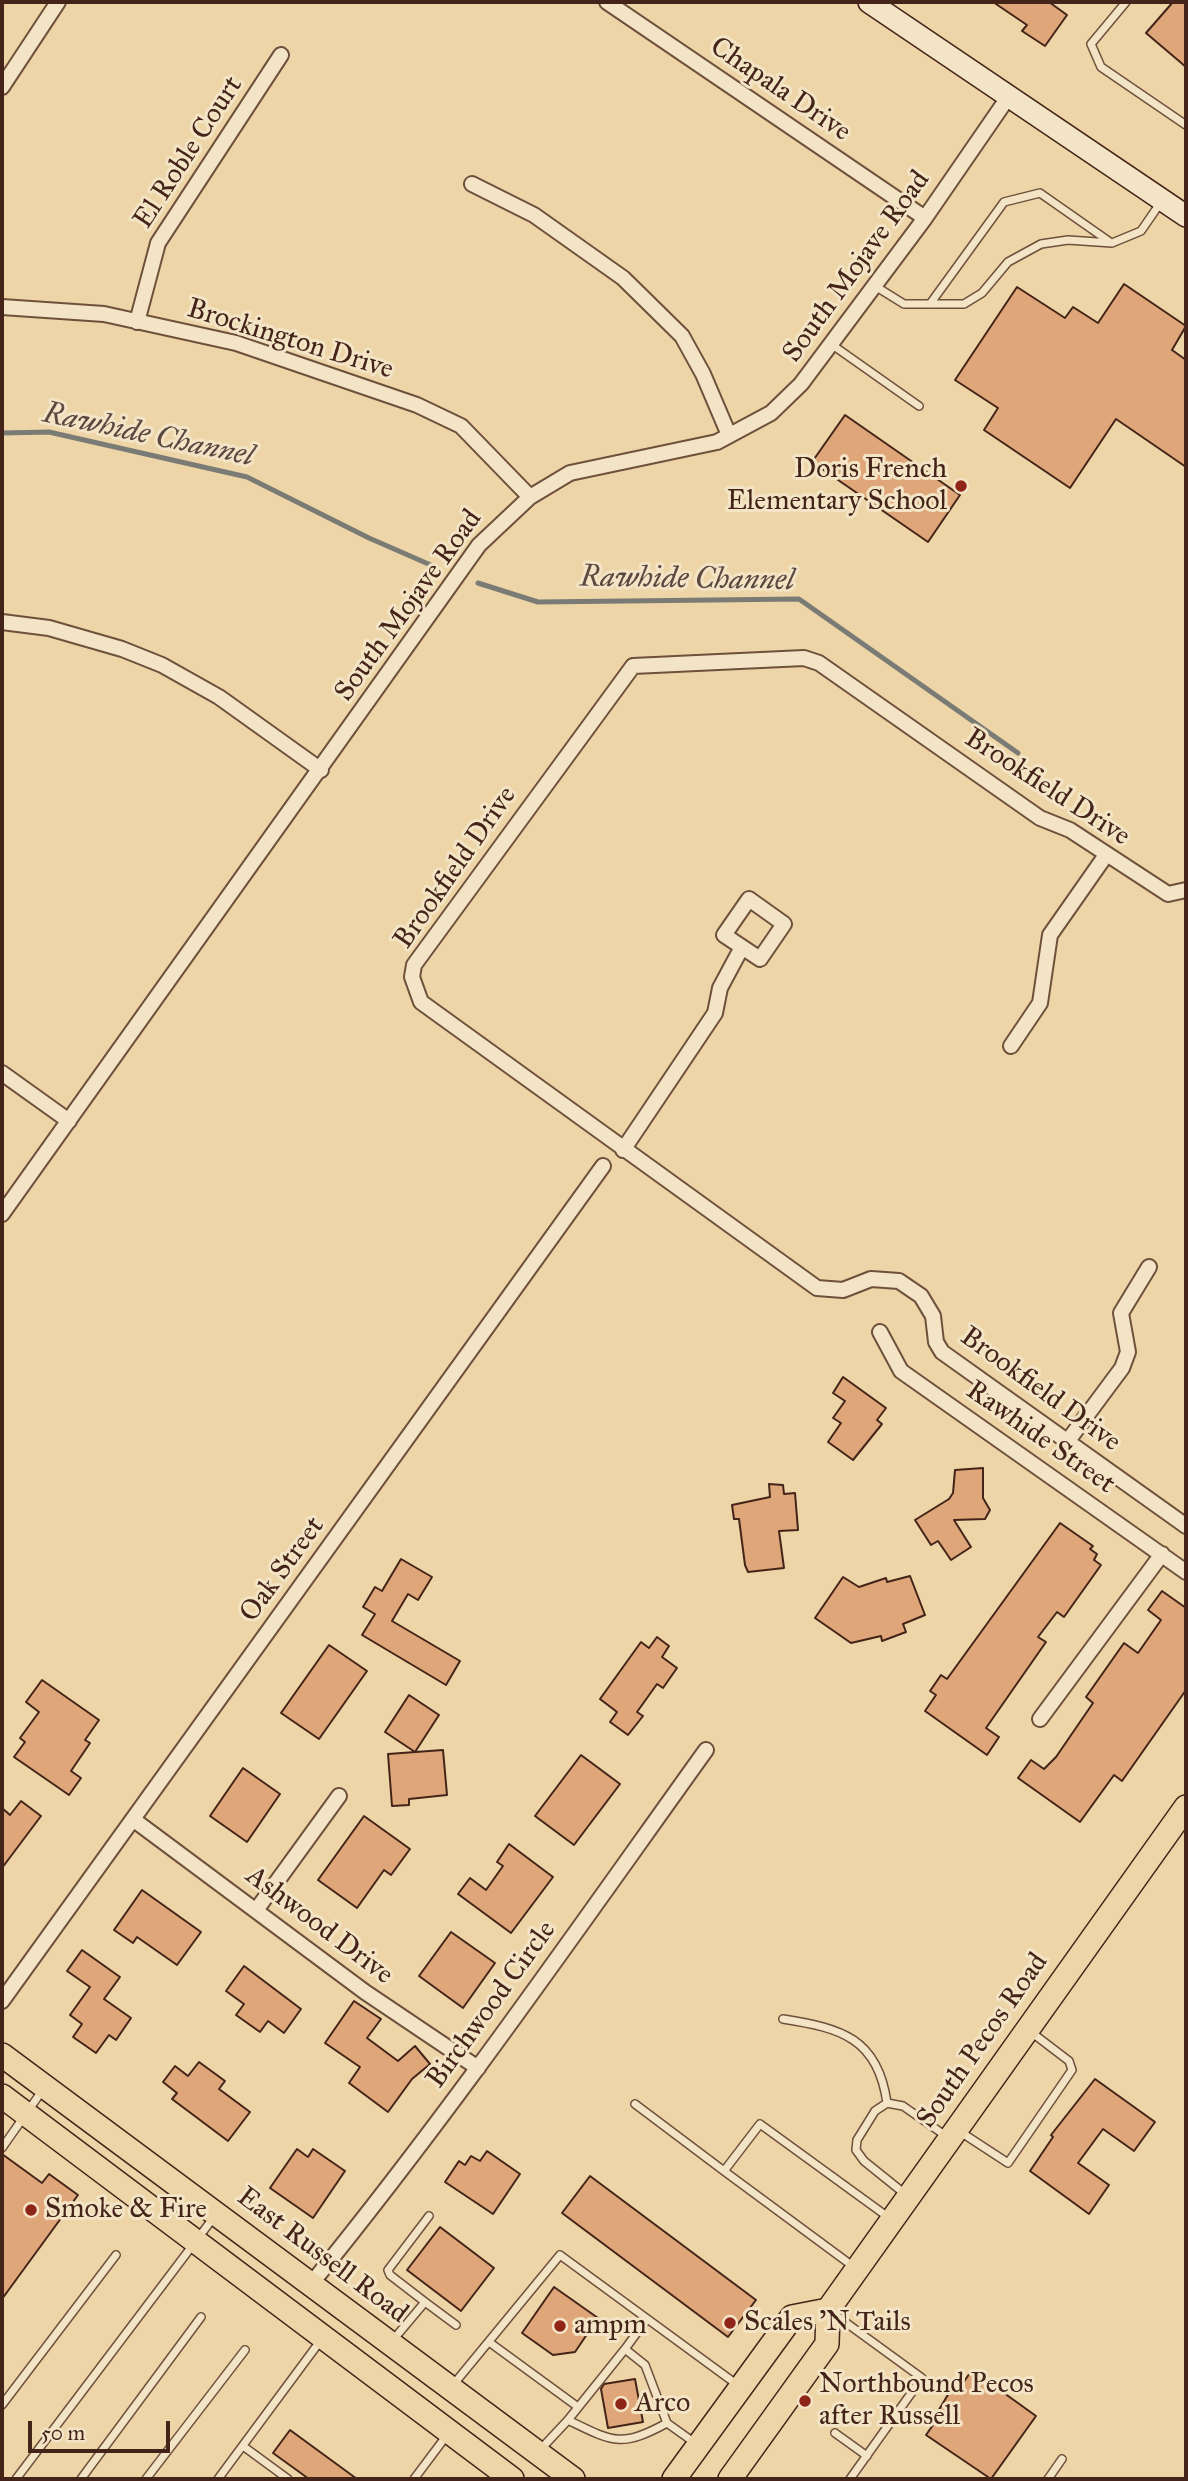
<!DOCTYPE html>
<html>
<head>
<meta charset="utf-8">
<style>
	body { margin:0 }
	#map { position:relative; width:1188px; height:2481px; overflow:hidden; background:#edd5a7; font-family:"IM FELL Great Primer",serif }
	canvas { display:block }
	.frame { position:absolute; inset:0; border:4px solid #442419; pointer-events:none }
	.scale { position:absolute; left:28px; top:2421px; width:142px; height:32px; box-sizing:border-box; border:4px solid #442419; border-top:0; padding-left:9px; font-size:21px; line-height:24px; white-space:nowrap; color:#442419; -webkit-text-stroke:5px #f3e4c6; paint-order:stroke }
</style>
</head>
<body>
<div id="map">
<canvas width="1188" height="2481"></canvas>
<div class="frame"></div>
<div class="scale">50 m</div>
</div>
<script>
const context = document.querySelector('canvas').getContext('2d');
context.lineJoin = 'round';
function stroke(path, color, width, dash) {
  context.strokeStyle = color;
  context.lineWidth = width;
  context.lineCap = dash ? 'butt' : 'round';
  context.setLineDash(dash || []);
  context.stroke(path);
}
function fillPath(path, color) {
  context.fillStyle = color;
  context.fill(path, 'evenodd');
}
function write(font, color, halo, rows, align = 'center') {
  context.font = font + ' "IM FELL Great Primer",serif';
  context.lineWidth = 6;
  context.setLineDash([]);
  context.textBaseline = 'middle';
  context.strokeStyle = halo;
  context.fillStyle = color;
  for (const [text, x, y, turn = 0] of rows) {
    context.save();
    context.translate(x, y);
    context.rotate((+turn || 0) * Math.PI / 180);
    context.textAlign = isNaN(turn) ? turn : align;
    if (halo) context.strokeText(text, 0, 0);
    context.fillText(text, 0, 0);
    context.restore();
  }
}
const stream = new Path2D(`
	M2 433 49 432 247 477 369 538 433 566
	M478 583 538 602 799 599 1018 753`);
const building = new Path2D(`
	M993 2H1049L1067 15 1045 46 1022 31 1027 25Z
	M1173 2H1186V67L1146 33Z
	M1124 284 1186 326 1172 350 1186 360V467L1116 419 1070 488 984 430 998 408 955 380 1017 287 1065 318 1073 307 1098 323Z
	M845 415 960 495 928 542 812 462Z
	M843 1377 886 1408 877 1420 882 1424 853 1460 828 1442 841 1423 833 1418 845 1401 833 1393Z
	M983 1468V1498L990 1510 985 1519 954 1520 971 1547 951 1560 938 1541 931 1545 915 1520 949 1499 953 1493 955 1470Z
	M769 1484 783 1485 784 1494 795 1493 798 1530 779 1531 784 1568 748 1572 745 1565 739 1519H734L732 1505 770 1497Z
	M1060 1523 1093 1546 1090 1549 1097 1554 1094 1560 1101 1565 1064 1617 1057 1612 1038 1637 1046 1642 986 1728 999 1737 987 1755 925 1711 936 1695 930 1691 941 1675 947 1679Z
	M401 1559 432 1577 418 1600 408 1594 392 1621 460 1661 446 1685 362 1635 375 1614 363 1607 375 1587 382 1591Z
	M910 1576 925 1615 903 1624 906 1632 882 1641 881 1636 851 1643 815 1618 843 1577 859 1587 886 1578 887 1582Z
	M1162 1591 1186 1608V1690L1122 1781 1114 1775 1080 1822 1018 1778 1031 1760 1044 1769 1056 1757 1093 1703 1086 1697 1124 1643 1138 1653 1161 1620 1148 1610Z
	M657 1637 669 1646 662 1657 677 1668 663 1688 657 1684 637 1712 643 1716 628 1735 610 1722 617 1712 600 1699 641 1642 649 1648Z
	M329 1645 367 1671 319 1739 281 1713Z
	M42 1680 99 1720 85 1740 90 1743 71 1771 81 1778 69 1795 14 1757 25 1742 20 1738 39 1712 26 1702Z
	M409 1695 439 1715 415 1752 385 1732Z
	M443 1750 447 1795 409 1799V1805L392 1806 388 1754Z
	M581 1755 620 1784 574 1845 535 1816Z
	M243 1768 280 1794 247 1842 210 1816Z
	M21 1801 41 1816 2 1868V1808L10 1815Z
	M364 1816 410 1849 391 1875 384 1870 357 1908 318 1880Z
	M509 1844 553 1877 511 1933 458 1894 470 1878 486 1890 503 1866 497 1862Z
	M142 1890 201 1932 177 1965 137 1937 133 1943 114 1930Z
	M451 1932 495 1963 463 2008 419 1976Z
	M82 1950 120 1977 104 1999 131 2018 116 2040 109 2035 96 2053 73 2037 82 2024 70 2015 90 1987 67 1971Z
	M244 1966 301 2009 284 2033 268 2021 260 2032 236 2015 244 2004 226 1991Z
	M354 2001 381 2019 367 2038 398 2061 415 2046 430 2064 412 2079 388 2112 349 2083 360 2067 325 2043Z
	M199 2062 225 2081 219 2089 250 2112 228 2141 172 2099 177 2093 163 2082 175 2066 188 2076Z
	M1095 2079 1155 2122 1134 2151 1103 2129 1078 2163 1109 2185 1089 2214 1030 2171 1053 2137 1051 2135Z
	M297 2149 308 2157 313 2149 345 2171 313 2218 270 2188Z
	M487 2151 520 2174 493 2214 445 2182 459 2161 465 2165 471 2156 480 2161Z
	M2 2154 42 2183 49 2174 78 2195 2 2299Z
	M590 2176 756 2300 728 2337 562 2213Z
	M440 2227 494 2268 461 2311 407 2270Z
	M554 2287 598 2318 575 2352 553 2355 522 2333Z
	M972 2370 1036 2416 991 2479 926 2435 940 2415 937 2413 949 2393 955 2387 958 2390Z
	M635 2379 643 2422 608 2428 601 2389 604 2384Z
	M290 2430 357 2479H309L273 2453Z`);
const lane = new Path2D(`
	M1126 2 1091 44 1101 67 1186 125
	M875 286 904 304H964L982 293 1008 262 1041 244 1068 240 1112 243 1141 231 1161 202
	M930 304 1004 202 1040 193 1110 242
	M831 344 919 406
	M783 2019C841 2028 878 2038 887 2103
	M635 2104 724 2171
	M959 2131 1008 2163 1072 2070 1069 2061 1031 2032
	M2 2148 42 2091
	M905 2194 864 2161 856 2150 857 2140 875 2111 887 2103 903 2106 946 2136
	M854 2267 724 2171 760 2124 888 2217
	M425 2302 390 2275 388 2270 429 2216
	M834 2314 922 2378 850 2479
	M393 2340 425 2302 456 2325
	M489 2342 578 2407
	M625 2349 647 2319
	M453 2385 560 2255 739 2386
	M2 2405 116 2255
	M568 2420 625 2349 645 2365 667 2423
	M835 2433 867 2456
	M243 2446 288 2479
	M539 2451 568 2420C613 2442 621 2448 667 2423L695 2443
	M16 2479 214 2217
	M81 2479 201 2317
	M146 2479 245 2350
	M218 2479 321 2340
	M414 2479 447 2435
	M1048 2479 1062 2459`);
const street = new Path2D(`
	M607 2 925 218
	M2 87 58 2
	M472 184 534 215 623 278 682 336 703 374 729 435
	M2 307 104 314 236 343 417 405 461 426 530 497
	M137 322 158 243 281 55
	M2 622 49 628 122 649 162 665 219 697 321 770
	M1186 890 1168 894 1070 830 1040 818 819 663 804 658 633 666 414 965 412 977 421 1002 817 1288 843 1290 871 1279 899 1281 921 1296 933 1316 936 1342 942 1352 1186 1526
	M749 899 784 924 760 959 724 935Z
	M1011 1046 1040 1003 1050 935 1106 855
	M2 1073 69 1121
	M623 1150 715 1013 720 988 742 947
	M2 1214 479 545 530 497 570 473 717 442 771 413 801 384 925 218 1009 96
	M880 1332 901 1371 1186 1572
	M1067 1442 1122 1368 1128 1352 1121 1313 1149 1267
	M1040 1719 1162 1554
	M134 1820 365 1992 478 2068
	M257 1909 339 1796
	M2 2001 603 1166
	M311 2284C451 2112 577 1930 706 1750`);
const secondary = new Path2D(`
	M869 2 1186 216`);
const primary = new Path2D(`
	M2 2055 573 2479
	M2 2096 512 2479
	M674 2479 792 2317 828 2310
	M730 2479 827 2344 828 2310 1186 1807`);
const markers = [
	[961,486,7,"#8f2418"],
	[31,2210,7,"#8f2418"],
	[730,2323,7,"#8f2418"],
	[560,2326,7,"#8f2418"],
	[805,2401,7,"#8f2418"],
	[621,2404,7,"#8f2418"]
];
const streetNames = [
	["Chapala Drive",780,90,34],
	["El Roble Court",189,153,-57],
	["South Mojave Road",857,267,-54],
	["Brockington Drive",290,340,17],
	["South Mojave Road",409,606,-54],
	["Brookfield Drive",1047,788,33],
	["Brookfield Drive",456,868,-55],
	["Brookfield Drive",1040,1390,36],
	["Rawhide Street",1040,1438,35],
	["Oak Street",283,1570,-54],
	["Ashwood Drive",319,1926,37],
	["Birchwood Circle",492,2005,-54],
	["South Pecos Road",983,2041,-55],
	["East Russell Road",322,2256,37]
];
const poiNames = [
	["Doris French",947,470,"right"],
	["Elementary School",947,502,"right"],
	["Smoke & Fire",45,2210],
	["Scales 'N Tails",744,2323],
	["ampm",574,2326],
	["Northbound Pecos",819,2385],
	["after Russell",819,2417],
	["Arco",635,2404]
];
const waterNames = [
	["Rawhide Channel",148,436,12],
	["Rawhide Channel",687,580,1]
];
stroke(stream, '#7b7b76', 5);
fillPath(building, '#dfa779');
stroke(building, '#442419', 2);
stroke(lane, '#6e503c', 10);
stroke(street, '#6e503c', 18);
stroke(secondary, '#442419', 24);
stroke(primary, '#442419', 26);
stroke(lane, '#f3e4c6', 7);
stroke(street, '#f3e4c6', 14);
stroke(secondary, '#f3e4c6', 21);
stroke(primary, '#edd5a7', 23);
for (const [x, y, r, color] of markers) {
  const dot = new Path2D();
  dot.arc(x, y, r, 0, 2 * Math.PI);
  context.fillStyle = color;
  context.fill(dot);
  stroke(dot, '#f3e4c6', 2.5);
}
write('28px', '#442419', '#f3e4c6', streetNames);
write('28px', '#442419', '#f3e4c6', poiNames, 'left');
write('italic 30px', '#5b4840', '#f3e4c6', waterNames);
</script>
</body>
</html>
